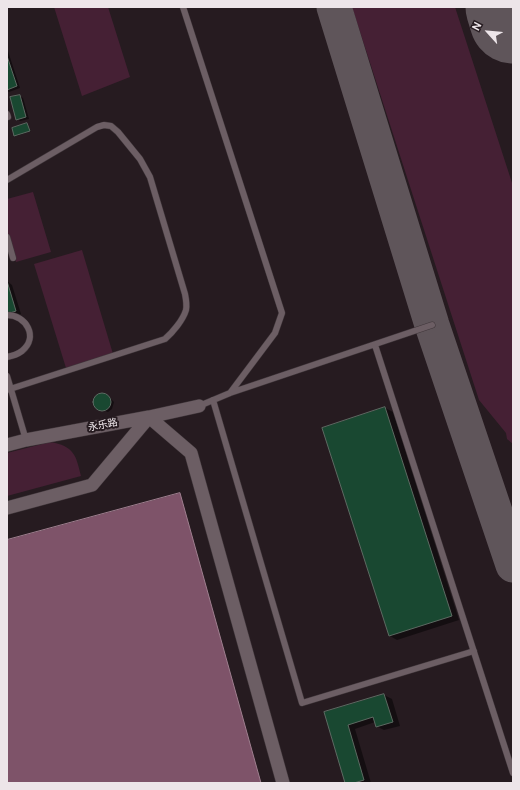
<!DOCTYPE html>
<html>
<head>
<meta charset="utf-8">
<style>
	body { margin:0 }
	#map { position:relative; width:520px; height:790px; overflow:hidden; background:#261b20; font-family:Overpass,sans-serif }
	canvas { display:block }
	.frame { position:absolute; inset:0; border:8px solid #ede5e9; pointer-events:none }
	.north { position:absolute; left:468px; top:12px; width:40px; height:40px; -webkit-text-stroke:3px #261b20; paint-order:stroke; rotate:297deg; font-size:11px; font-weight:700; line-height:16px; text-align:center; color:#ede5e9 }
	.north::after { content:''; display:block; margin:auto; width:14px; height:18px; background:#ede5e9; clip-path:polygon(50% 0,100% 100%,50% 72%,0 100%) }
</style>
</head>
<body>
<div id="map">
<canvas width="520" height="790"></canvas>
<div class="frame"></div>
<div class="north">N</div>
</div>
<script>
const context = document.querySelector('canvas').getContext('2d');
context.lineJoin = 'round';
function fillPath(path, color) {
  context.fillStyle = color;
  context.fill(path, 'evenodd');
}
function stroke(path, color, width, dash) {
  context.strokeStyle = color;
  context.lineWidth = width;
  context.lineCap = dash ? 'butt' : 'round';
  context.setLineDash(dash || []);
  context.stroke(path);
}
function write(font, color, halo, rows, align = 'center') {
  context.font = font + ' Overpass,"Noto Sans SC",sans-serif';
  context.lineWidth = 4;
  context.setLineDash([]);
  context.textBaseline = 'middle';
  context.strokeStyle = halo;
  context.fillStyle = color;
  for (const [text, x, y, turn = 0] of rows) {
    context.save();
    context.translate(x, y);
    context.rotate((+turn || 0) * Math.PI / 180);
    context.textAlign = isNaN(turn) ? turn : align;
    if (halo) context.strokeText(text, 0, 0);
    context.fillText(text, 0, 0);
    context.restore();
  }
}
const green = new Path2D(`
	M54 7H108L130 77 82 96Z
	M352 7H455L513 186V444L507 439 506 433 479 400Z
	M33 192 51 252 16 262 7 231V199Z
	M82 250 113 354 66 368 34 264Z
	M50 442C74 446 76 455 81 476L7 496V453Z`);
const water = new Path2D(`
	M180 493 261 783H7V540Z`);
const shadow = new Path2D(`
	M7 48 20 88 9 92 7 91Z
	M20 96 23 98 29 119 20 121 17 119Z
	M27 124 31 131 17 136H15L13 129Z
	M7 281 12 285 21 314 7 318Z
	M101 395 110 398 114 402 112 409 108 412 97 408 95 404 97 397Z
	M385 408 393 412 459 620 397 640 390 636Z
	M384 695 392 699 400 726 384 730 376 726 375 722 355 729 371 783H346L325 713Z`);
const taxiway = new Path2D(`
	M334 7 432 325 513 565`);
const runway = new Path2D(`
	M509 7 513 20`);
const building = new Path2D(`
	M7 56 17 86 7 90Z
	M20 95 26 117 16 120 10 97Z
	M27 123 30 131 14 136 12 128Z
	M7 281 16 311 7 314Z
	M93 402a9 9 0 1 1 18 0a9 9 0 1 1-18 0Z
	M385 407 452 616 389 636 322 428Z
	M384 694 393 722 376 727 373 717 348 725 364 780 354 783H345L324 712Z`);
const service = new Path2D(`
	M183 7 282 313 275 333 230 393
	M7 114 8 117
	M7 180 97 127 104 125 111 126 118 132 140 159 150 177 185 294C186 299 187 305 186 310 183 320 173 332 165 339L7 390
	M7 237 13 258
	M7 315C26 315 39 337 22 351 18 354 12 356 7 357
	M375 345 513 773
	M7 376 26 440
	M213 400 302 703 474 651
	M199 406 230 393 432 325`);
const minor = new Path2D(`
	M7 445 26 440 149 417 199 406
	M7 508 92 485 149 417 191 453 283 783`);
const streetNames = [
	["永乐路",103,426,-11]
];
fillPath(green, '#452034');
fillPath(water, '#7e5369');
stroke(water, '#9f7f8f', 1);
fillPath(shadow, '#0007');
stroke(taxiway, '#5f555a', 35);
stroke(runway, '#5f555a', 87);
fillPath(building, '#194831');
stroke(building, '#5d6a62', 1);
stroke(service, '#40373b', 7);
stroke(minor, '#40373b', 14);
stroke(service, '#6c5e64', 6);
stroke(minor, '#6c5e64', 13);
write('10px', '#ede5e9', '#261b20', streetNames);
</script>
</body>
</html>
